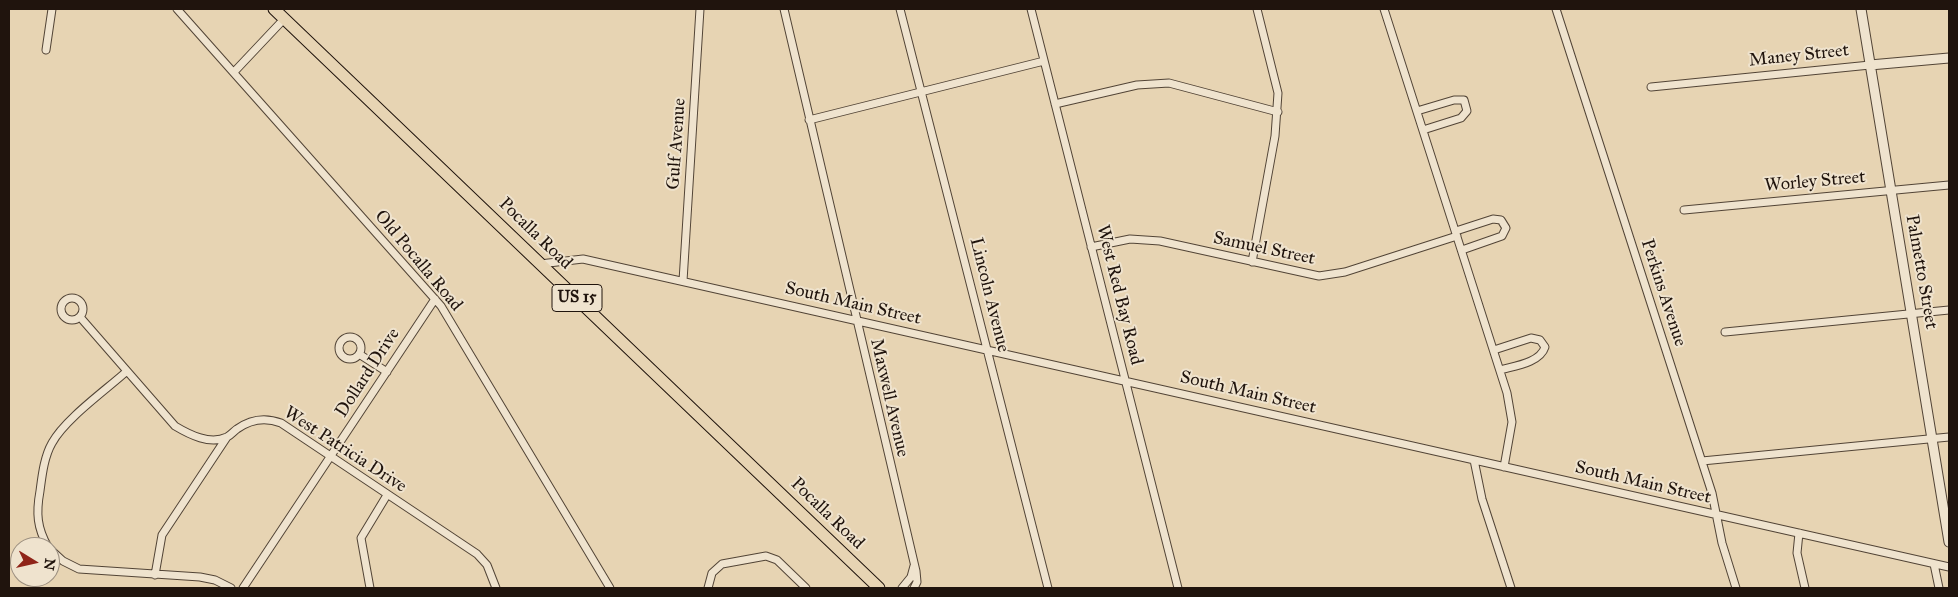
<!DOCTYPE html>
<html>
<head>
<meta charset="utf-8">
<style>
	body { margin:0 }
	#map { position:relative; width:1958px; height:597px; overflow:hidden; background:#e7d4b3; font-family:"IM FELL Great Primer",serif }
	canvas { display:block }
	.frame { position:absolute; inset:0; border:10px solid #20140d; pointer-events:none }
	.north { position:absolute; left:10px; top:537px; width:50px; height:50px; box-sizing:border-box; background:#efe3ce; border:1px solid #9c9081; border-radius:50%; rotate:99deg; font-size:14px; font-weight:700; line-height:20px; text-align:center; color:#20140d }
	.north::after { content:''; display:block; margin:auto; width:18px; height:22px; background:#8f2418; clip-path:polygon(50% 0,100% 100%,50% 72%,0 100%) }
</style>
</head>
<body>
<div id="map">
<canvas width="1958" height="597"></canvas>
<div class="frame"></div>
<div class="north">N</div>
</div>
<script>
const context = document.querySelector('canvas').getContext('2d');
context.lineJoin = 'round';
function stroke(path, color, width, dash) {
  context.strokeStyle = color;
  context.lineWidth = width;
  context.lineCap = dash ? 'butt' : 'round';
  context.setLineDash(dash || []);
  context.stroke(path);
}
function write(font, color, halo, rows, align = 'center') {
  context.font = font + ' "IM FELL Great Primer",serif';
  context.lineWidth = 4;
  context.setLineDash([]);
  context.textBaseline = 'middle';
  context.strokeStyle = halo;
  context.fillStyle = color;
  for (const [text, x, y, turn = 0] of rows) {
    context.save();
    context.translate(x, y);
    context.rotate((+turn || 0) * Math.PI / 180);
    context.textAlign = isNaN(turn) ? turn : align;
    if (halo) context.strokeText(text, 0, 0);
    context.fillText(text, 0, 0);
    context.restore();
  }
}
const minor = new Path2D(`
	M177 9 441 306 610 588
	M784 9 916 571 917 582 914 588
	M900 9 1048 588
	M1031 9 1178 588
	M1384 9 1507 393 1512 422 1504 467
	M1556 9 1712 493 1722 543 1736 588
	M46 50 52 9
	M234 72 284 19
	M1651 87 1870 65
	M1055 104 1137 85 1169 83 1278 112
	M1417 111 1454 100H1464L1467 111 1461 118 1423 130
	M809 120 1044 61
	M1684 210 1949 185
	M1456 231 1493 219 1501 220 1506 228 1502 236 1462 250
	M1091 247 1130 239 1160 241 1319 276 1345 272 1457 236
	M1252 262 1275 136 1278 93 1257 9
	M540 264 583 259 1949 567
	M683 281 700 9
	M61 309a11 11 0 1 1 22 0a11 11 0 1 1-22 0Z
	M80 317 175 426C190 435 210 445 227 437 231 435 234 431 237 429 251 419 265 417 281 423L477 554 487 565 496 588
	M1725 332 1949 310
	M339 348a11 11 0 1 1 22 0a11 11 0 1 1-22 0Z
	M1494 350 1531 338 1540 340 1545 347C1540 363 1514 366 1500 370
	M359 354 387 372
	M1474 460 1482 499 1511 588
	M1702 461 1949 437
	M1799 533 1797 553 1805 588
	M48 547C37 528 36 513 40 491 42 476 44 457 52 443 65 419 106 390 127 371
	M50 549 63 561 79 569 200 577 215 580 231 588
	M1934 564 1939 588
	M155 575 162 535 227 437
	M243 588 435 299
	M370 588 361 538 387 495
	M708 588 712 573 722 564 766 556 777 560 806 588
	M902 588 911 577 914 566`);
const tertiary = new Path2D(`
	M1861 9 1949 542
	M1870 65 1949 58`);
const primary = new Path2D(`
	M274 9 879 588`);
const shields = [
	[577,298,50]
];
const shieldNames = [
	["US 15",577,298]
];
const streetNames = [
	["Maney Street",1799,56,-6],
	["Gulf Avenue",677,144,-86],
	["Worley Street",1815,182,-5],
	["Pocalla Road",535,234,44],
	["Samuel Street",1264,249,12],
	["Old Pocalla Road",418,261,50],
	["Palmetto Street",1921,272,80],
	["Perkins Avenue",1663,293,72],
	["Lincoln Avenue",989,295,76],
	["West Red Bay Road",1119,295,76],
	["South Main Street",853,304,13],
	["Dollard Drive",368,373,-57],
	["South Main Street",1248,393,13],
	["Maxwell Avenue",889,398,77],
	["West Patricia Drive",345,450,33],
	["South Main Street",1643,483,13],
	["Pocalla Road",827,514,44]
];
stroke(minor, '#524436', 9);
stroke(tertiary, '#524436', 11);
stroke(primary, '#20140d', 13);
stroke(minor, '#efe3ce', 7);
stroke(tertiary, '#efe3ce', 9);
stroke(primary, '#e7d4b3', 11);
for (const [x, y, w] of shields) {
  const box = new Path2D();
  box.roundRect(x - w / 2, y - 13.5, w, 27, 4);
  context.fillStyle = '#efe3ce';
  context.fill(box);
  stroke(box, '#20140d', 1);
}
write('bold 16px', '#20140d', null, shieldNames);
write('18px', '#20140d', '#efe3ce', streetNames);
</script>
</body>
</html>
